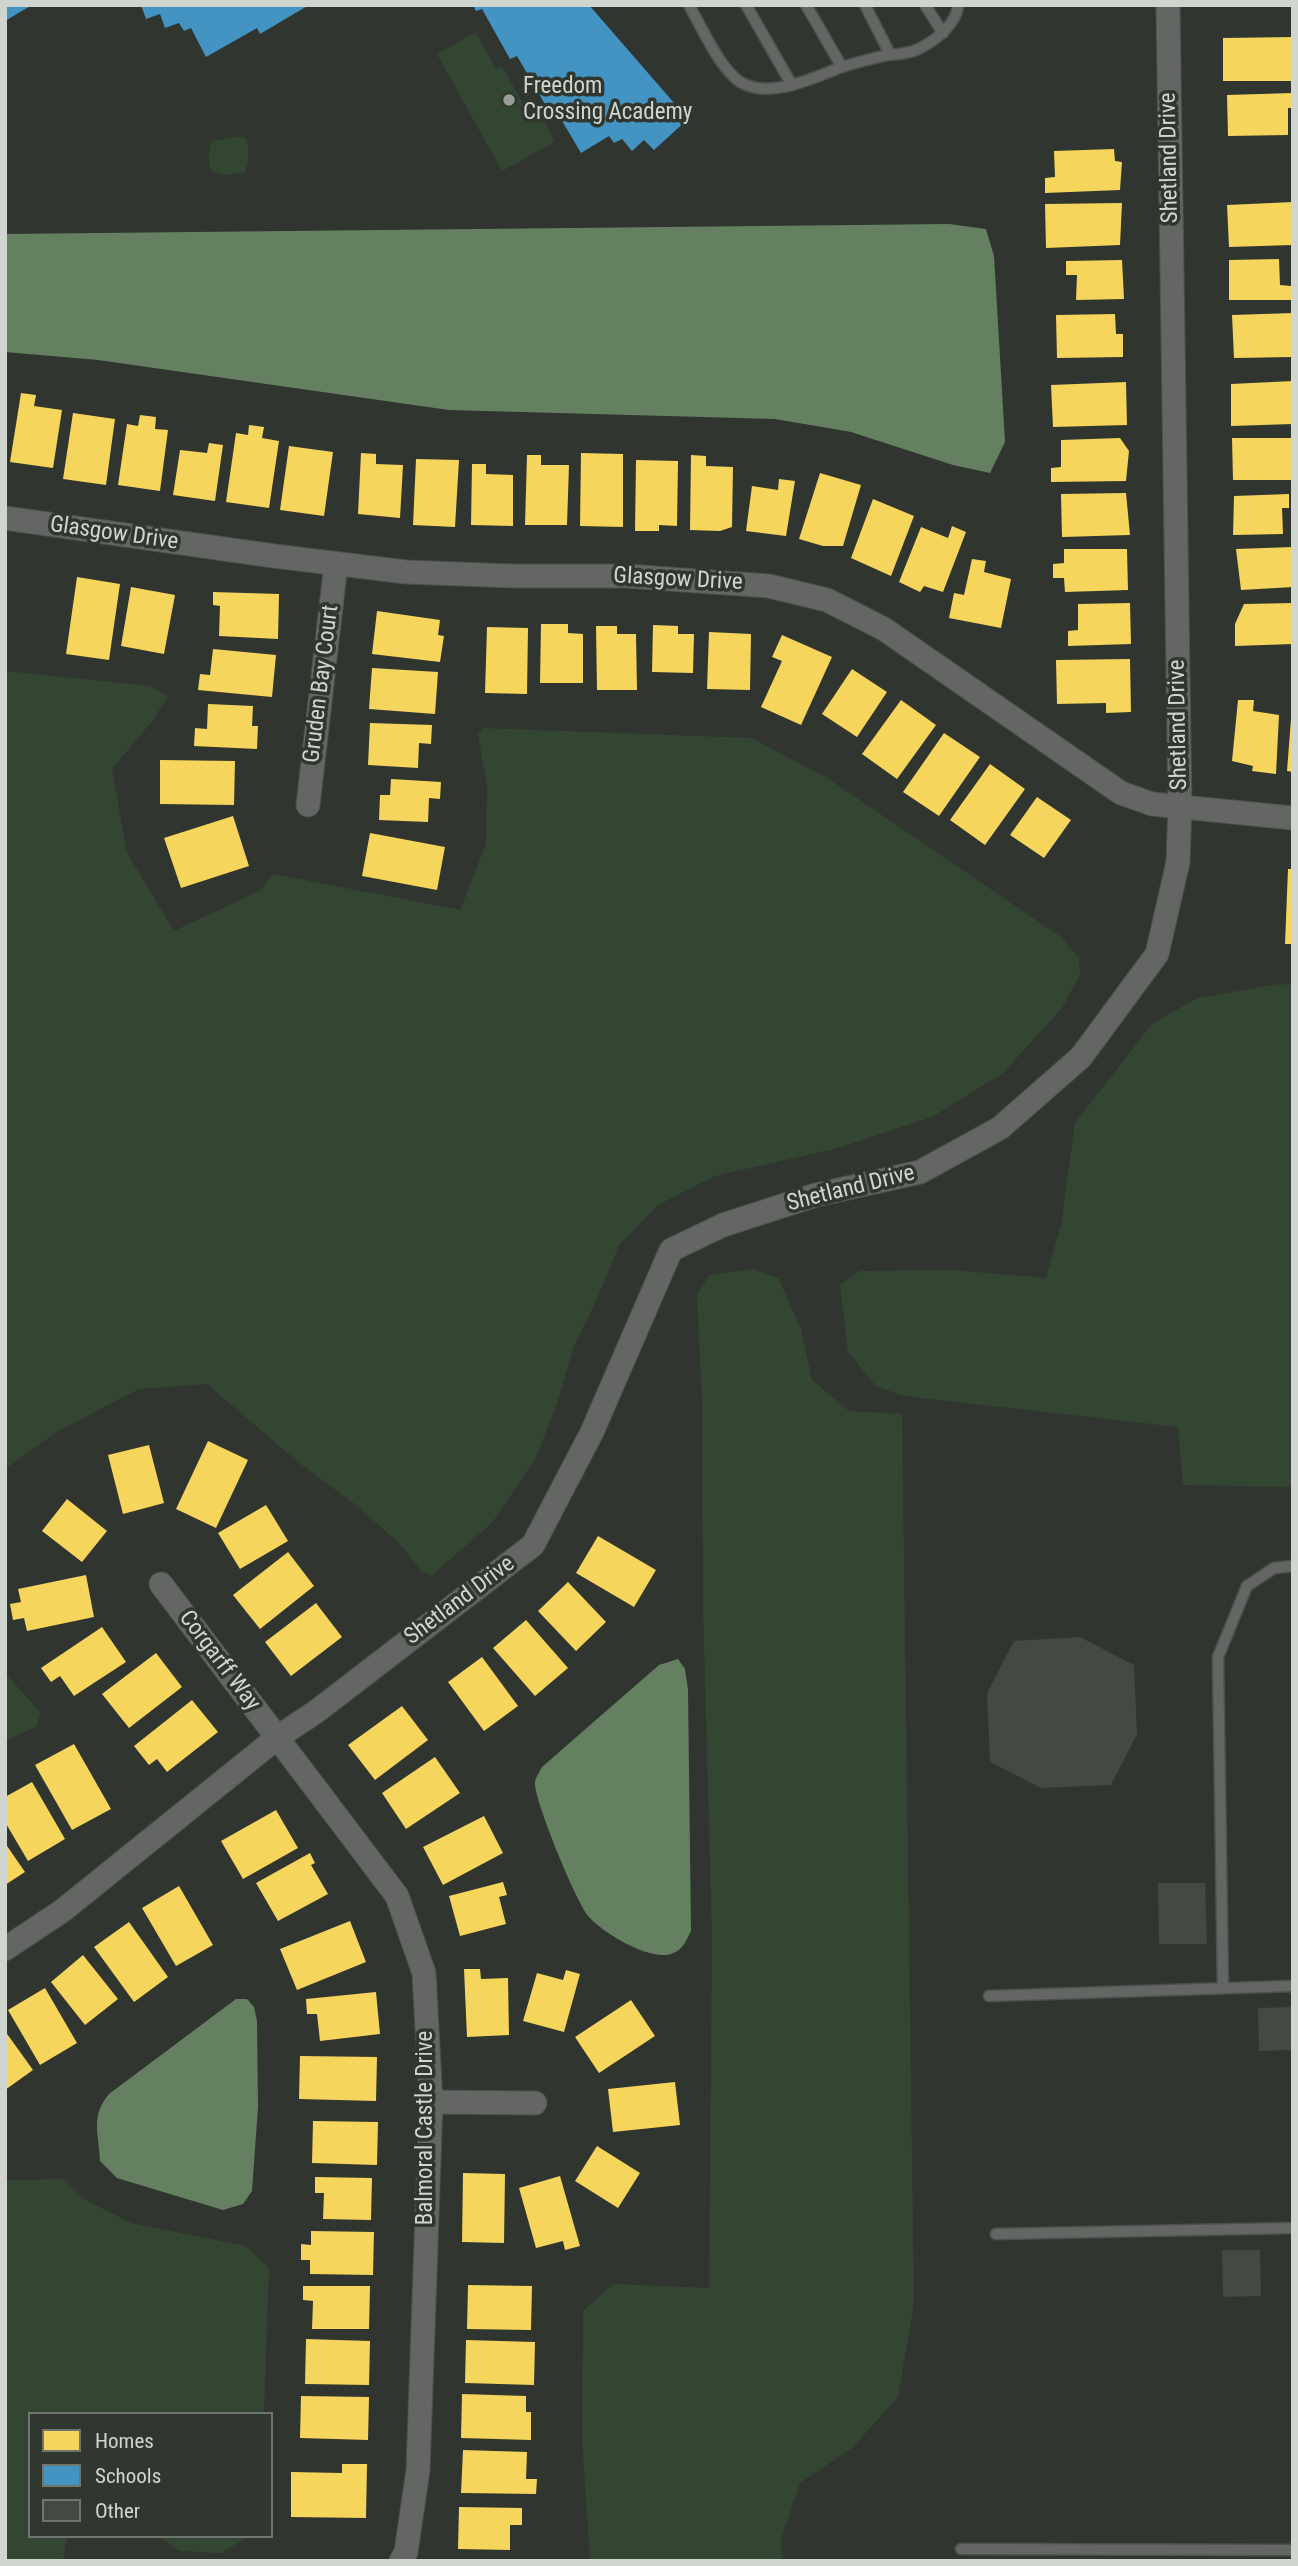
<!DOCTYPE html>
<html>
<head>
<meta charset="utf-8">
<style>
	body { margin:0 }
	#map { position:relative; width:1298px; height:2566px; overflow:hidden; background:#303530; font-family:"Roboto Condensed",sans-serif }
	canvas { display:block }
	.frame { position:absolute; inset:0; border:7px solid #d1d5d0; pointer-events:none }
	.legend { position:absolute; left:28px; top:2412px; width:245px; height:126px; box-sizing:border-box; background:#2f372e; border:2px solid #70766f; margin:0; padding:9px 12px; list-style:none; font-size:21px; color:#d1d5d0 }
	.legend li { display:flex; align-items:center; gap:14px; height:35px }
	.legend b { width:35px; border:2px solid #70766f }
</style>
</head>
<body>
<div id="map">
<canvas width="1298" height="2566"></canvas>
<div class="frame"></div>
<ul class="legend">
<li><b style="height:19px;background:#f6d55c"></b>Homes</li>
<li><b style="height:19px;background:#4393c3"></b>Schools</li>
<li><b style="height:19px;background:#454944"></b>Other</li>
</ul>
</div>
<script>
const context = document.querySelector('canvas').getContext('2d');
context.lineJoin = 'round';
function fillPath(path, color) {
  context.fillStyle = color;
  context.fill(path, 'evenodd');
}
function stroke(path, color, width, dash) {
  context.strokeStyle = color;
  context.lineWidth = width;
  context.lineCap = dash ? 'butt' : 'round';
  context.setLineDash(dash || []);
  context.stroke(path);
}
function write(font, color, halo, rows, align = 'center') {
  context.font = font + ' "Roboto Condensed",sans-serif';
  context.lineWidth = 7;
  context.setLineDash([]);
  context.textBaseline = 'middle';
  context.strokeStyle = halo;
  context.fillStyle = color;
  for (const [text, x, y, turn = 0] of rows) {
    context.save();
    context.translate(x, y);
    context.rotate((+turn || 0) * Math.PI / 180);
    context.textAlign = isNaN(turn) ? turn : align;
    if (halo) context.strokeText(text, 0, 0);
    context.fillText(text, 0, 0);
    context.restore();
  }
}
const green = new Path2D(`
	M476 32 496 69 502 66 529 115 538 110 555 142 502 171 437 54Z
	M239 136 246 139C250 150 249 161 245 172L224 175 212 172C208 165 207 148 213 141Z
	M5 671 150 686 168 696 153 720 112 769 127 853 174 931 259 891 274 874 460 910 486 844 487 786 478 735 483 728 751 738 826 777 1061 937 1079 958 1080 975 1062 1008 1002 1074 932 1117 838 1148 715 1176 658 1205 619 1245 598 1297 574 1346 557 1403 536 1458 492 1523 432 1575 422 1572 400 1544 356 1505 298 1462 207 1384 139 1389 58 1431 5 1469Z
	M1279 984 1293 985V1487L1183 1485 1178 1427 903 1396 876 1386 848 1352 840 1285 860 1271 952 1270 1046 1278 1061 1225 1075 1123 1152 1024 1197 998Z
	M752 1269 778 1278 801 1329 812 1380 849 1411 902 1414 914 2303 898 2397 852 2448 800 2483 781 2540 782 2561H590L582 2438 583 2311 613 2284 709 2288 712 1936 703 1608 702 1402 697 1295 709 1275Z
	M5 1673 41 1713 36 1727 5 1741Z
	M64 2179 84 2199 131 2223 246 2246 269 2268 264 2414H30V2536H67L63 2561H5V2180Z
	M157 2536H249L221 2553 179 2551Z`);
const water = new Path2D(`
	M949 224 986 229 994 256 1005 442 990 473 953 465 851 432 775 419 449 410 98 360 5 352V234Z
	M678 1659 685 1669 688 1690 691 1931C686 1941 683 1950 671 1954 650 1961 603 1933 589 1917 577 1904 533 1798 535 1782 536 1777 540 1771 542 1767L659 1665Z
	M236 1999H247L254 2007 257 2021 258 2107 252 2191 243 2204 223 2210 117 2178 100 2161C99 2133 90 2117 109 2094Z`);
const homes = new Path2D(`
	M1293 37V81H1223V38Z
	M1293 93V108H1288V135L1228 136 1227 95Z
	M1114 149 1115 161 1122 162 1120 190 1045 193V178L1055 177 1054 151Z
	M1293 202V245L1229 247 1227 205Z
	M1122 203 1120 245 1046 248 1045 204Z
	M1279 259 1280 285 1291 286V300H1229V260Z
	M1122 260 1124 299 1076 300 1077 275H1066V261Z
	M1293 313V357L1234 358 1232 315Z
	M1115 314 1116 334H1123V357L1057 358 1056 315Z
	M1293 381V424L1231 426V384Z
	M1126 382 1127 425 1053 427 1051 385Z
	M21 393 36 395 34 406 62 410 53 468 10 462Z
	M73 413 115 419 106 485 63 479Z
	M140 415 156 417 155 429 168 430 160 491 118 485 127 424 138 426Z
	M249 425 264 427 262 438 279 441 269 508 226 502 236 433 248 435Z
	M1120 438 1129 451 1126 481 1051 482V468L1061 467V440Z
	M1232 438H1293V480H1233Z
	M209 443 223 445 215 501 173 495 180 450 207 453Z
	M289 446 333 452 324 516 280 510Z
	M361 453 376 454V464L403 465 400 518 358 514Z
	M581 453 623 454V527L580 526Z
	M527 455H541V465H569L567 525H525Z
	M691 455 706 456V466L733 467 732 527 720 531 690 530Z
	M416 459 459 460 455 527 413 525Z
	M636 460 678 461 677 526 659 525V531H635Z
	M472 464H486V474L513 475V526L471 525Z
	M820 473 861 485 843 546H823L799 539Z
	M779 479 795 481 786 536 746 531 752 486 778 490Z
	M1126 493 1130 535 1062 537 1061 494Z
	M1289 494V508H1282L1283 534 1233 535 1234 496Z
	M873 499 914 516 891 576 851 558Z
	M952 526 966 532 943 592 924 586 920 592 899 582 921 527 948 538Z
	M1293 547V587L1241 590 1236 549Z
	M1064 549H1127L1128 590 1065 592 1064 578H1053V564L1064 563Z
	M972 559 986 561 984 572 1011 579 1001 628 949 618 954 593 964 595Z
	M77 577 120 584 109 660 66 654Z
	M131 587 175 595 164 654 121 646Z
	M213 592 279 594 278 639 219 636 220 606 213 605Z
	M1130 603 1131 644 1068 646V631L1078 630V604Z
	M1293 603V644L1235 646V624L1244 604Z
	M377 611 440 620 438 635 444 636 440 662 372 654Z
	M541 624H568V633L583 634V683H540Z
	M653 625 678 626V634H694L693 673 652 672Z
	M596 626H617V634H636L637 690H597Z
	M487 627 528 628 527 694 485 693Z
	M709 632 751 634 750 690 707 689Z
	M782 635 832 657 801 725 761 707 782 661 772 657Z
	M213 649 276 655 272 697 198 690 200 674 210 675Z
	M1130 659 1131 712 1106 713V703L1057 704 1056 660Z
	M372 668 438 672 435 714 369 709Z
	M852 669 887 692 857 737 822 714Z
	M901 700 936 725 897 779 862 754Z
	M1238 700H1254L1253 711 1279 715 1276 774 1252 771 1253 766 1232 761Z
	M208 704 253 706 252 726H258L257 749 194 746 195 728 207 729Z
	M1291 719H1293V772L1287 771Z
	M370 723 432 725 431 744 419 743 418 768 368 765Z
	M944 733 980 757 939 816 903 792Z
	M160 760 235 761 234 805 160 804Z
	M990 764 1025 789 985 845 950 820Z
	M391 779 441 782 440 799 429 798 428 822 379 820 380 795H390Z
	M1037 797 1071 820 1044 858 1010 835Z
	M233 816 249 866 181 888 164 838Z
	M370 833 445 847 437 890 362 876Z
	M1288 869H1293V944H1285Z
	M208 1441 248 1460 216 1528 176 1509Z
	M149 1445 164 1503 123 1514 108 1455Z
	M67 1499 107 1531 82 1562 42 1531Z
	M266 1505 288 1541 240 1569 218 1533Z
	M598 1536 656 1570 634 1607 576 1573Z
	M288 1552 314 1586 260 1629 233 1595Z
	M86 1575 94 1617 27 1631 24 1618 13 1620 10 1604 21 1602 18 1589Z
	M568 1582 606 1622 576 1651 538 1611Z
	M316 1603 342 1637 291 1676 265 1642Z
	M526 1620 568 1668 535 1696 493 1648Z
	M102 1627 126 1662 74 1696 60 1676 51 1682 41 1668Z
	M156 1653 182 1687 129 1728 102 1694Z
	M482 1657 518 1706 484 1731 448 1682Z
	M192 1700 218 1732 167 1772 157 1759 149 1765 134 1746Z
	M402 1706 428 1740 375 1780 348 1745Z
	M74 1744 111 1809 72 1830 35 1765Z
	M435 1757 460 1793 406 1829 382 1793Z
	M32 1782 65 1839 28 1861 5 1822V1797Z
	M276 1810 298 1848 243 1879 221 1841Z
	M484 1816 503 1853 443 1885 423 1847Z
	M5 1843 25 1872 5 1885Z
	M310 1853 315 1863 311 1865 328 1894 278 1921 256 1883Z
	M503 1882 507 1895 499 1897 506 1924 460 1936 449 1896Z
	M179 1886 213 1945 176 1966 142 1908Z
	M350 1921 366 1962 297 1990 280 1949Z
	M129 1922 168 1977 134 2002 94 1947Z
	M83 1955 118 1999 85 2025 51 1982Z
	M464 1969H480L481 1979 508 1978 509 2035 467 2037Z
	M566 1970 580 1974 564 2032 523 2021 537 1973 563 1980Z
	M45 1988 77 2043 40 2065 8 2010Z
	M376 1992 380 2034 320 2041 317 2014H307L306 1999Z
	M631 2000 655 2036 599 2073 575 2037Z
	M5 2031 33 2070 5 2090Z
	M300 2056 377 2057 376 2101 299 2099Z
	M675 2082 680 2125 613 2132 608 2089Z
	M313 2121 378 2122 377 2165 312 2163Z
	M597 2146 640 2173 618 2208 575 2181Z
	M463 2173 505 2174 504 2243 462 2242Z
	M560 2176 580 2246 565 2250 563 2241 536 2248 519 2188Z
	M315 2177 372 2178 371 2220 323 2219 324 2193H315Z
	M311 2231 374 2232 373 2275 310 2274V2260H301V2244L311 2245Z
	M468 2285 532 2286 531 2330 467 2329Z
	M303 2286H370L369 2329H312L313 2301 303 2300Z
	M306 2339 370 2341 369 2385 305 2384Z
	M466 2340 535 2342 534 2385 465 2383Z
	M462 2394 526 2396V2412H531V2440L461 2438Z
	M301 2396 369 2397 368 2440 300 2438Z
	M463 2450 527 2452 526 2479H537L536 2494 461 2493Z
	M342 2464H367L366 2518 291 2517V2472L342 2473Z
	M459 2507 522 2508V2525H510V2550L458 2549Z`);
const schools = new Path2D(`
	M5 5H32L5 21Z
	M141 5H309L260 34 257 28 206 57 191 28 184 31 179 23 165 28 160 14 146 19Z
	M473 5H589L688 119 654 150 644 140 632 151 622 139 614 143 609 136 581 153 552 104 546 106 517 56 510 59 482 9 476 11Z`);
const building = new Path2D(`
	M1080 1637 1134 1665 1137 1734 1111 1785 1041 1788 990 1762 987 1693 1014 1641Z
	M1158 1883H1205L1207 1944H1159Z
	M1293 2007V2050L1259 2051 1258 2008Z
	M1222 2250H1260L1261 2296 1223 2297Z`);
const service = new Path2D(`
	M689 5C701 26 722 74 744 84 774 98 815 77 842 67 854 63 867 60 879 57 890 54 905 55 916 50 932 43 957 25 958 5
	M746 5 792 85
	M806 5 842 67
	M865 5 890 54
	M925 5 943 33
	M1223 1988 1218 1657 1247 1586 1274 1568 1293 1566
	M989 1996 1293 1986
	M996 2234 1293 2228
	M961 2549 1293 2550`);
const minor = new Path2D(`
	M5 518 274 556 406 572 513 576H626L769 586 827 600 884 629 1121 793 1152 804 1293 818
	M308 805 336 564
	M161 1584 397 1896 424 1973 431 2102 418 2470 406 2552 401 2561
	M5 1949 62 1911 278 1737 317 1711 533 1545 592 1432 671 1250 723 1225 816 1195 920 1172 1000 1128 1081 1057 1157 954 1178 862 1180 807 1168 5
	M431 2102 535 2103`);
const markers = [
	[509,100,7,"#999d98"]
];
const poiNames = [
	["Freedom",523,87],
	["Crossing Academy",523,113]
];
const streetNames = [
	["Shetland Drive",1170,158,-91],
	["Glasgow Drive",114,534,8],
	["Glasgow Drive",678,580,3],
	["Gruden Bay Court",322,684,-83],
	["Shetland Drive",1179,725,-91],
	["Shetland Drive",851,1189,-14],
	["Shetland Drive",460,1601,-37],
	["Corgarff Way",219,1661,53],
	["Balmoral Castle Drive",426,2128,-90]
];
fillPath(green, '#334631');
fillPath(water, '#658061');
fillPath(homes, '#f6d55c');
fillPath(schools, '#4393c3');
fillPath(building, '#454944');
stroke(service, '#4d514d', 13);
stroke(minor, '#4d514d', 25);
stroke(service, '#636662', 10);
stroke(minor, '#636662', 23);
for (const [x, y, r, color] of markers) {
  const dot = new Path2D();
  dot.arc(x, y, r, 0, 2 * Math.PI);
  context.fillStyle = color;
  context.fill(dot);
  stroke(dot, '#2f372e', 2.5);
}
write('23px', '#d1d5d0', '#2f372e', poiNames, 'left');
write('23px', '#d1d5d0', '#2f372e', streetNames);
</script>
</body>
</html>
